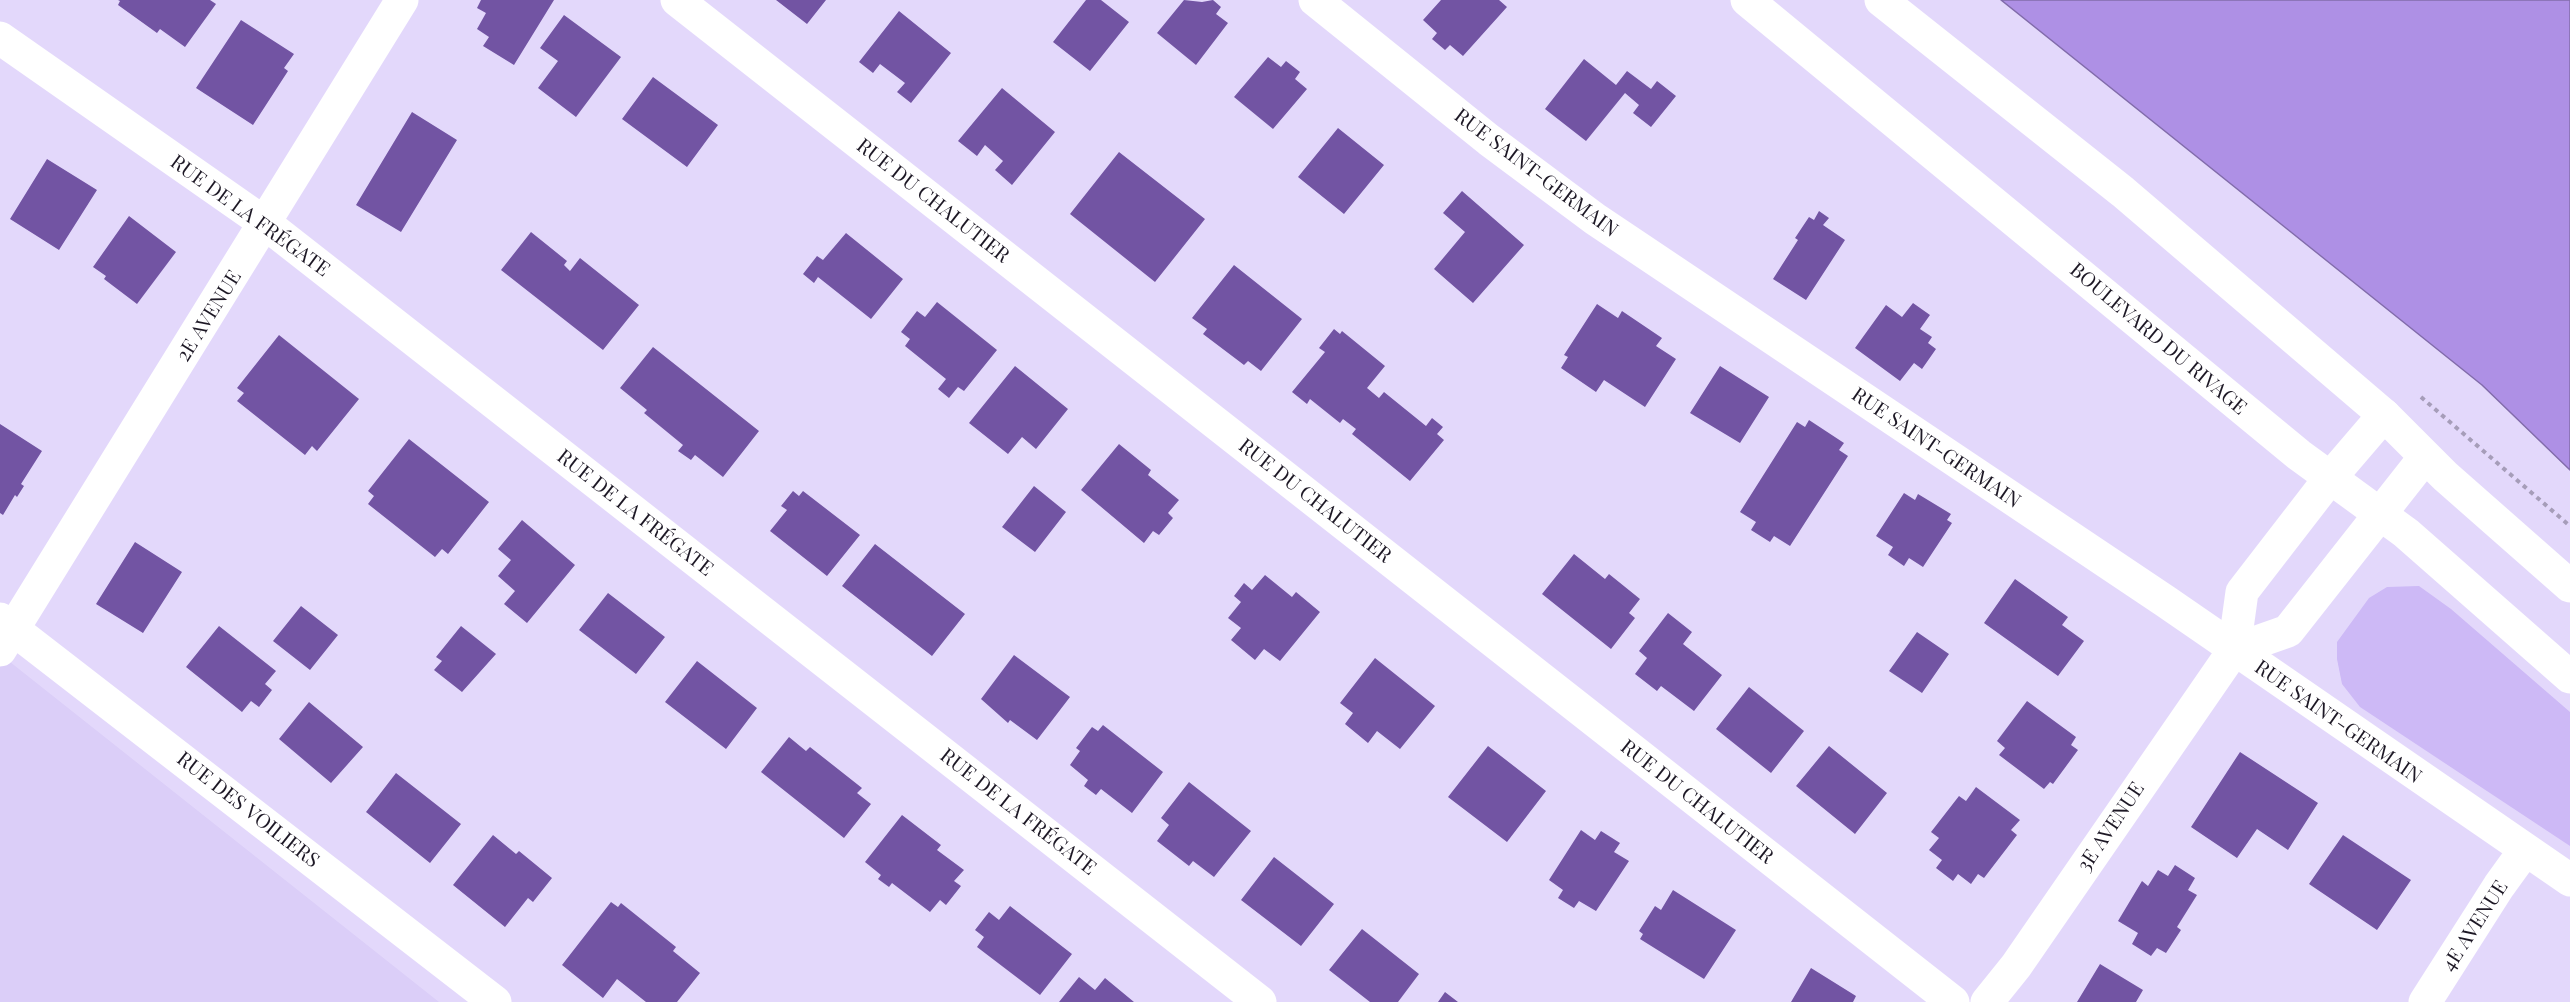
<!DOCTYPE html>
<html>
<head>
<meta charset="utf-8">
<style>
	body { margin:0 }
	canvas { display:block; background:#e3d8fb }
</style>
</head>
<body>
<canvas width="2570" height="1002"></canvas>
<script>
const context = document.querySelector('canvas').getContext('2d');
context.lineJoin = 'round';
function fillPath(path, color) {
  context.fillStyle = color;
  context.fill(path, 'evenodd');
}
function stroke(path, color, width, dash) {
  context.strokeStyle = color;
  context.lineWidth = width;
  context.lineCap = dash ? 'butt' : 'round';
  context.setLineDash(dash || []);
  context.stroke(path);
}
function write(font, color, halo, rows, align = 'center') {
  context.font = font + ' "Playfair Display",serif';
  context.lineWidth = 6;
  context.setLineDash([]);
  context.textBaseline = 'middle';
  context.strokeStyle = halo;
  context.fillStyle = color;
  for (const [text, x, y, turn = 0] of rows) {
    context.save();
    context.translate(x, y);
    context.rotate((+turn || 0) * Math.PI / 180);
    context.textAlign = isNaN(turn) ? turn : align;
    if (halo) context.strokeText(text, 0, 0);
    context.fillText(text, 0, 0);
    context.restore();
  }
}
const built = new Path2D(`
	M0 654 439 1002H0Z`);
const green = new Path2D(`
	M2419 586 2451 609 2570 712V846L2360 707 2342 684 2337 659V642L2369 598 2387 587Z`);
const water = new Path2D(`
	M2001 0H2570V470L2482 385Z`);
const building = new Path2D(`
	M118 0H210L216 4 185 47 160 29 157 33 118 5 120 1Z
	M481 0H554L514 65 483 46 489 37 477 29 486 13 477 8Z
	M776 0H826L807 24Z
	M1086 0H1101L1129 22 1090 71 1053 42Z
	M1184 0 1202 2 1213 0 1221 7 1216 14 1228 23 1196 65 1157 33Z
	M1441 0H1499L1507 7 1463 56 1450 45 1445 50 1432 39 1437 33 1423 20Z
	M899 11 951 53 911 103 897 92 905 83 880 64 873 73 859 62Z
	M564 15 621 57 576 117 538 88 558 61 540 48Z
	M241 20 294 54 284 68 288 71 253 125 196 88Z
	M1268 57 1281 67 1286 61 1300 72 1295 79 1307 89 1273 129 1234 97Z
	M1584 59 1616 85 1627 71 1651 89 1657 81 1676 96 1651 127 1633 113 1639 105 1625 93 1586 141 1545 109Z
	M653 77 718 125 687 167 622 119Z
	M1002 88 1055 132 1012 185 995 170 1003 161 985 145 977 156 958 141Z
	M412 112 457 140 401 232 356 205Z
	M1338 128 1384 165 1344 214 1298 177Z
	M1119 152 1205 219 1155 282 1070 214Z
	M47 159 97 190 59 250 10 219Z
	M1462 191 1524 245 1473 303 1434 269 1465 232 1443 213Z
	M1819 211 1829 218 1823 225 1845 240 1806 300 1773 279 1798 240 1795 238 1809 217 1814 220Z
	M129 216 176 252 137 304 104 279 106 276 93 267Z
	M531 232 567 261 564 265 570 271 580 258 639 305 603 350 501 270Z
	M846 233 903 279 871 319 818 277 814 283 803 274 817 256 823 260Z
	M1234 265 1302 319 1261 371 1248 361 1244 365 1203 334 1207 329 1192 318Z
	M937 302 997 350 964 391 958 387 949 398 938 389 946 379 905 346 910 339 901 332 917 311 925 317Z
	M1913 303 1930 315 1920 329 1932 337 1928 343 1936 349 1922 369 1914 363 1900 381 1855 348 1886 305 1902 317Z
	M1597 304 1618 318 1622 311 1662 338 1656 346 1676 359 1645 407 1604 380 1596 392 1561 368 1568 357 1564 355Z
	M1334 329 1340 334 1342 331 1385 366 1367 388 1379 398 1384 392 1426 426 1432 418 1443 427 1437 434 1444 440 1410 481 1352 434 1356 429 1343 419 1340 423 1310 399 1307 404 1292 392 1325 352 1319 348Z
	M279 335 359 399 317 451 312 446 305 455 237 401 244 393 237 388Z
	M653 347 759 431 723 477 695 455 691 460 678 451 683 445 644 413 647 410 620 388Z
	M1015 366 1068 409 1036 449 1022 437 1008 454 969 423Z
	M1720 366 1769 397 1740 443 1690 413Z
	M1809 420 1844 443 1839 450 1848 456 1790 546 1774 536 1770 542 1751 530 1756 522 1740 512 1797 422 1805 427Z
	M0 424 42 451 21 484 24 486 17 497 15 495 3 515 0 513Z
	M409 439 489 502 448 554 442 549 435 557 368 504 374 496 368 491Z
	M1119 444 1151 470 1148 475 1179 500 1168 513 1173 518 1159 535 1153 531 1144 543 1081 490Z
	M1034 486 1066 512 1035 552 1002 527Z
	M793 491 799 496 803 491 860 535 827 576 770 531 787 510 781 506Z
	M1904 493 1915 500 1918 494 1951 514 1947 520 1952 523 1923 567 1909 558 1904 566 1888 555 1893 547 1876 536Z
	M522 520 575 565 527 623 504 604 515 591 498 576 511 560 498 549Z
	M135 542 182 572 143 633 96 604Z
	M875 544 965 614 932 656 842 586Z
	M1574 554 1605 579 1609 574 1640 599 1629 613 1635 618 1611 649 1542 594Z
	M1265 575 1292 597 1296 592 1320 612 1280 661 1264 649 1255 660 1231 640 1241 628 1228 618 1241 602 1234 596 1244 583 1252 590Z
	M2015 579 2068 617 2062 625 2084 641 2058 676 1984 623Z
	M608 593 665 637 636 674 579 630Z
	M301 606 338 635 310 670 273 641Z
	M1668 613 1692 632 1683 644 1722 675 1694 711 1661 686 1657 691 1635 674 1647 658 1639 651Z
	M219 626 276 671 265 684 272 690 259 707 251 701 242 712 186 667Z
	M461 626 496 654 462 692 434 670 442 661 436 657Z
	M1917 632 1949 654 1922 693 1889 671Z
	M1014 655 1070 697 1037 740 1010 720 1008 723 981 699Z
	M1375 658 1435 706 1400 749 1377 731 1368 743 1345 724 1353 713 1340 703Z
	M697 661 757 708 726 749 665 702Z
	M1749 687 1804 731 1771 773 1716 729Z
	M2027 701 2076 737 2071 745 2078 750 2053 784 2050 782 2044 789 1999 755 2005 748 1997 741Z
	M309 702 363 747 331 783 279 739Z
	M1103 725 1163 772 1132 813 1101 789 1096 795 1084 786 1088 780 1070 765 1080 751 1076 748 1092 727 1098 731Z
	M789 737 806 751 810 747 862 788 857 793 871 804 844 838 761 772Z
	M1488 746 1546 791 1507 842 1448 797Z
	M1829 746 1887 793 1855 834 1796 786Z
	M2240 752 2318 803 2288 850 2257 829 2237 858 2191 827Z
	M396 773 461 824 430 863 366 812Z
	M1189 782 1251 831 1214 877 1193 861 1189 866 1157 841 1169 825 1161 818Z
	M1976 787 2020 820 2011 830 2017 835 1984 878 1978 874 1971 884 1958 874 1953 881 1936 868 1942 860 1929 850 1939 838 1931 832 1959 796 1966 801Z
	M902 815 941 845 937 850 964 870 954 881 961 886 946 905 940 900 930 912 892 883 889 887 878 879 881 875 865 862Z
	M1581 830 1595 840 1601 831 1620 843 1614 852 1629 861 1596 911 1579 901 1574 908 1558 898 1563 890 1549 880Z
	M493 835 516 854 519 851 552 878 533 902 528 898 505 927 453 885Z
	M2343 835 2411 880 2377 930 2309 884Z
	M1274 857 1334 904 1301 946 1241 900Z
	M2175 865 2195 878 2188 890 2197 895 2177 927 2181 930 2166 953 2157 948 2151 956 2132 944 2138 933 2118 921 2142 881 2148 886 2158 870 2168 876Z
	M1673 890 1736 930 1704 979 1640 939 1643 934 1639 931 1655 906 1661 910Z
	M611 902 618 907 621 903 676 947 673 951 700 973 677 1002H646L617 979 603 998 562 965Z
	M1010 906 1072 954 1040 995 977 947 984 937 975 930 989 912 999 920Z
	M1362 929 1419 974 1398 1002H1370L1329 970Z
	M2100 964 2143 990 2136 1002H2077Z
	M1811 968 1856 996 1853 1002H1791Z
	M1079 977 1095 990 1105 978 1134 1002H1059Z
	M1445 992 1458 1002H1438Z`);
const path = new Path2D(`
	M2421 397 2570 526`);
const minor = new Path2D(`
	M677 0 1953 1002
	M1315 0 1489 140 1595 219 2165 601 2570 880
	M0 38 266 224 1260 1002
	M0 619 495 1002
	M0 650 402 0
	M2234 650 2288 631 2425 457
	M1987 1002 2016 966 2234 650 2242 592 2330 478 2384 415
	M2425 1002 2499 886 2525 850`);
const major = new Path2D(`
	M1747 0 2299 455 2406 533 2570 677
	M1881 0 2123 192 2384 415 2445 476 2570 586`);
const streetNames = [
	["RUE SAINT-GERMAIN",1536,173,37],
	["RUE DU CHALUTIER",933,201,38],
	["RUE DE LA FRÉGATE",250,216,36],
	["2E AVENUE",209,316,-58],
	["BOULEVARD DU RIVAGE",2158,339,40],
	["RUE SAINT-GERMAIN",1936,448,34],
	["RUE DU CHALUTIER",1315,501,38],
	["RUE DE LA FRÉGATE",635,513,38],
	["RUE SAINT-GERMAIN",2338,722,35],
	["RUE DU CHALUTIER",1697,802,38],
	["RUE DES VOILIERS",248,810,38],
	["RUE DE LA FRÉGATE",1018,812,38],
	["3E AVENUE",2111,827,-56],
	["4E AVENUE",2475,926,-57]
];
fillPath(built, '#dbcef8');
fillPath(green, '#cdb9f6');
fillPath(water, '#ae90e5');
stroke(water, '#826cab', 1.5);
fillPath(building, '#7254a3');
stroke(path, '#a69db9', 4, [4.5, 4.5]);
stroke(minor, '#fff', 33);
stroke(major, '#fff', 33);
write('20px', '#1d1825', '#fff', streetNames);
</script>
</body>
</html>
